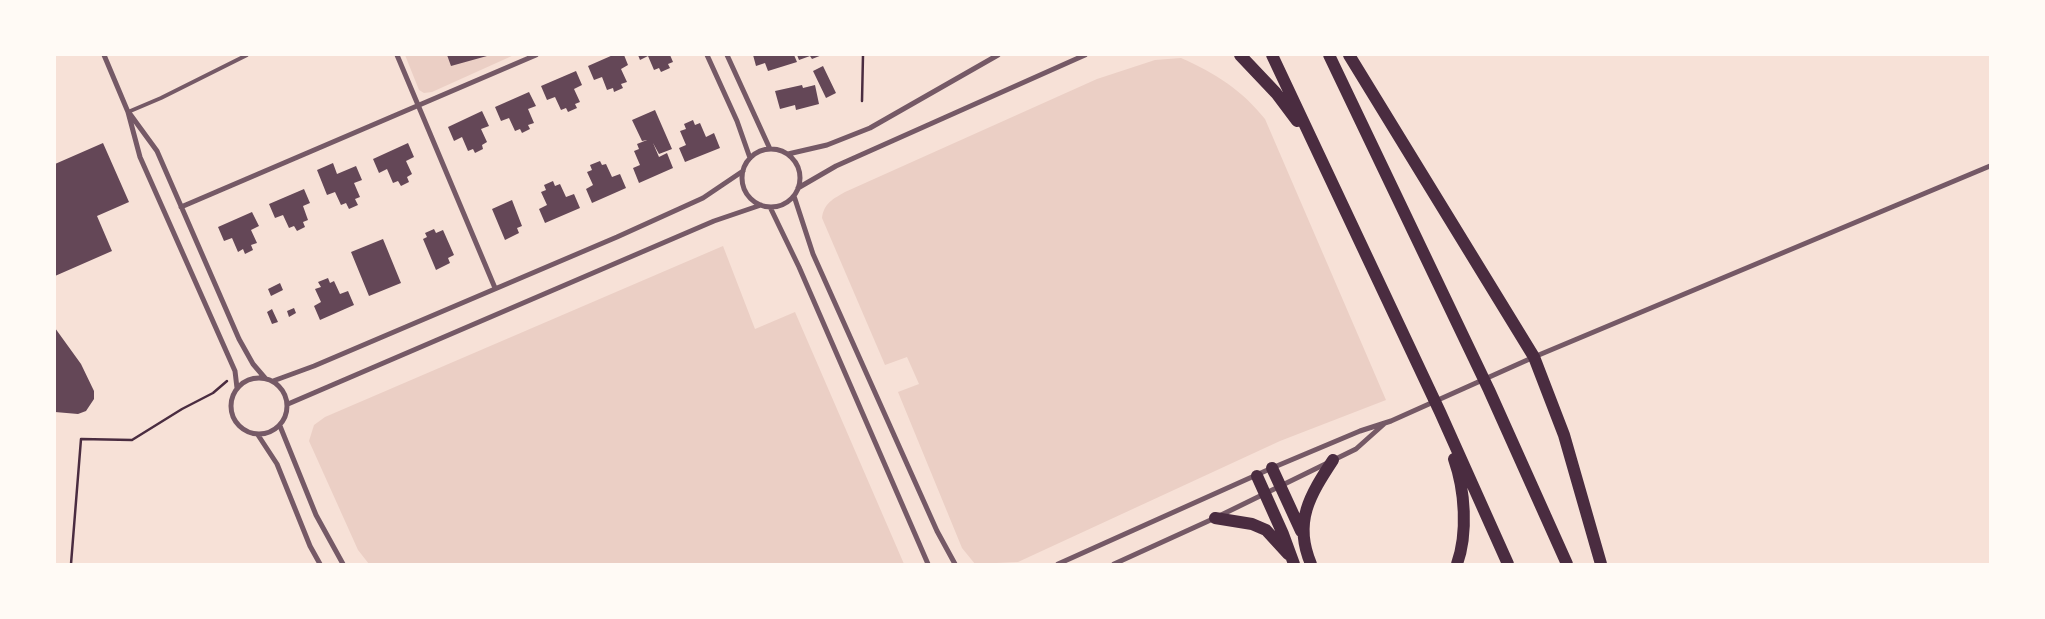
<!DOCTYPE html>
<html>
<head>
<meta charset="utf-8">
<style>
	body { margin:0 }
	#map { position:relative; width:2045px; height:619px; overflow:hidden; background:#f7e1d7; font-family:"DM Sans",sans-serif }
	canvas { display:block }
	.frame { position:absolute; inset:0; border:56px solid #fffaf5; pointer-events:none }
</style>
</head>
<body>
<div id="map">
<canvas width="2045" height="619"></canvas>
<div class="frame"></div>
</div>
<script>
const context = document.querySelector('canvas').getContext('2d');
context.lineJoin = 'round';
function fillPath(path, color) {
  context.fillStyle = color;
  context.fill(path, 'evenodd');
}
function stroke(path, color, width, dash) {
  context.strokeStyle = color;
  context.lineWidth = width;
  context.lineCap = dash ? 'butt' : 'round';
  context.setLineDash(dash || []);
  context.stroke(path);
}
const green = new Path2D(`
	M405 55H514L432 92 424 93 419 90Z
	M1181 58C1215 73 1242 90 1265 119L1386 400 1280 441 1018 562 975 564 962 548 898 392 919 384 907 357 885 365 822 218C824 203 833 199 845 192L1097 79 1155 60Z
	M723 246 755 329 795 312 904 564H369L358 550 309 441 314 425 325 417Z`);
const building = new Path2D(`
	M447 55H487V56L451 66Z
	M613 55H624L628 65 621 69 627 82 621 84 623 88 614 92 613 88 607 90 602 77 594 80 588 66Z
	M638 55H670L673 62 668 64 670 68 661 72 659 68 654 70 648 56 640 60Z
	M753 55H794L797 62 768 71 765 63 756 66Z
	M797 55H822L812 59 810 56 799 60Z
	M823 66 836 93 826 98 813 71Z
	M576 71 582 85 574 89 580 102 575 104 577 108 568 112 566 108 561 110 555 97 547 100 541 86Z
	M802 85 803 88 815 85 819 104 796 110 795 105 780 109 775 91Z
	M529 92 536 106 528 109 534 123 528 125 530 129 522 133 520 129 515 131 509 118 501 121 495 107Z
	M655 110 672 149 659 154 653 143 659 157 667 153 673 168 639 183 633 168 640 165 634 151 639 149 637 144 647 140 642 141 632 120Z
	M482 111 489 126 481 129 487 142 482 145 483 149 475 153 473 149 468 151 462 137 454 141 448 127Z
	M693 120 695 125 700 123 706 137 714 133 720 148 685 162 679 148 686 145 680 131 686 129 684 124Z
	M103 143 129 202 97 216 112 251 55 276V164Z
	M408 143 414 157 406 161 412 174 407 177 409 182 401 186 398 181 393 183 387 169 379 173 373 159Z
	M600 161 602 165 606 164 612 177 620 174 626 188 592 203 586 189 593 185 587 172 592 170 590 165Z
	M333 163 337 174 356 166 362 180 354 183 360 197 355 199 358 205 349 209 346 203 341 205 335 192 327 195 317 170Z
	M553 181 555 186 560 184 566 197 574 194 580 208 545 223 539 209 547 205 541 192 546 190 544 185Z
	M304 189 310 203 303 206 308 220 303 222 305 227 297 231 294 226 289 228 283 215 275 218 269 204Z
	M512 200 522 226 517 228 519 233 505 240 492 209Z
	M252 212 259 226 251 230 257 243 251 245 253 250 245 254 243 249 238 252 232 238 224 241 218 227Z
	M434 229 436 233 443 230 454 255 448 258 450 263 436 270 423 239 427 237 425 233Z
	M383 239 401 283 369 296 351 252Z
	M328 278 330 283 334 281 340 294 348 291 354 305 320 320 314 306 321 302 315 289 321 287 318 282Z
	M280 283 283 290 271 296 268 289Z
	M294 308 296 313 289 317 287 311Z
	M272 309 278 322 272 324 267 312Z
	M55 328 81 364 94 391V399L86 411 78 414 55 412Z`);
const path = new Path2D(`
	M862 101 863 55
	M71 564 81 439 132 440 182 409 213 393 227 381`);
const service = new Path2D(`
	M128 112 161 98 247 55`);
const minor = new Path2D(`
	M104 55 128 112 140 157 235 371 237 388
	M397 55 495 288
	M707 55 737 121 750 158
	M727 55 770 149
	M130 114 157 151 239 339 253 364 265 378
	M742 178a29 29 0 1 1 58 0a29 29 0 1 1-58 0Z
	M788 154 827 145 870 128 998 55
	M798 188 836 166 1085 55
	M794 196 813 254 937 531 955 564
	M181 207 536 55
	M770 207 799 267 928 564
	M231 406a28 28 0 1 1 56 0a28 28 0 1 1-56 0Z
	M273 381 314 366 617 237 703 198 743 171
	M288 404 714 221 761 205
	M280 426 316 515 343 564
	M258 435 277 464 310 546 320 564
	M1058 564 1272 468 1360 431 1391 421 1534 357 1990 166
	M1114 564 1215 518 1356 449 1384 424`);
const primary = new Path2D(`
	M1240 55 1276 93 1297 121
	M1272 55 1440 412 1508 564
	M1329 55 1489 390 1567 564
	M1349 55 1534 357 1564 435 1601 564
	M1454 459C1465 490 1468 533 1457 564
	M1272 468 1301 531
	M1257 476 1283 534 1294 564
	M1215 518 1252 524 1266 530 1288 554
	M1311 564C1293 522 1310 495 1333 460`);
fillPath(green, '#ebcfc5');
fillPath(building, '#644757');
stroke(path, '#4a2c40', 2.5);
stroke(service, '#755966', 4);
stroke(minor, '#755966', 5);
stroke(primary, '#4a2c40', 12);
</script>
</body>
</html>
